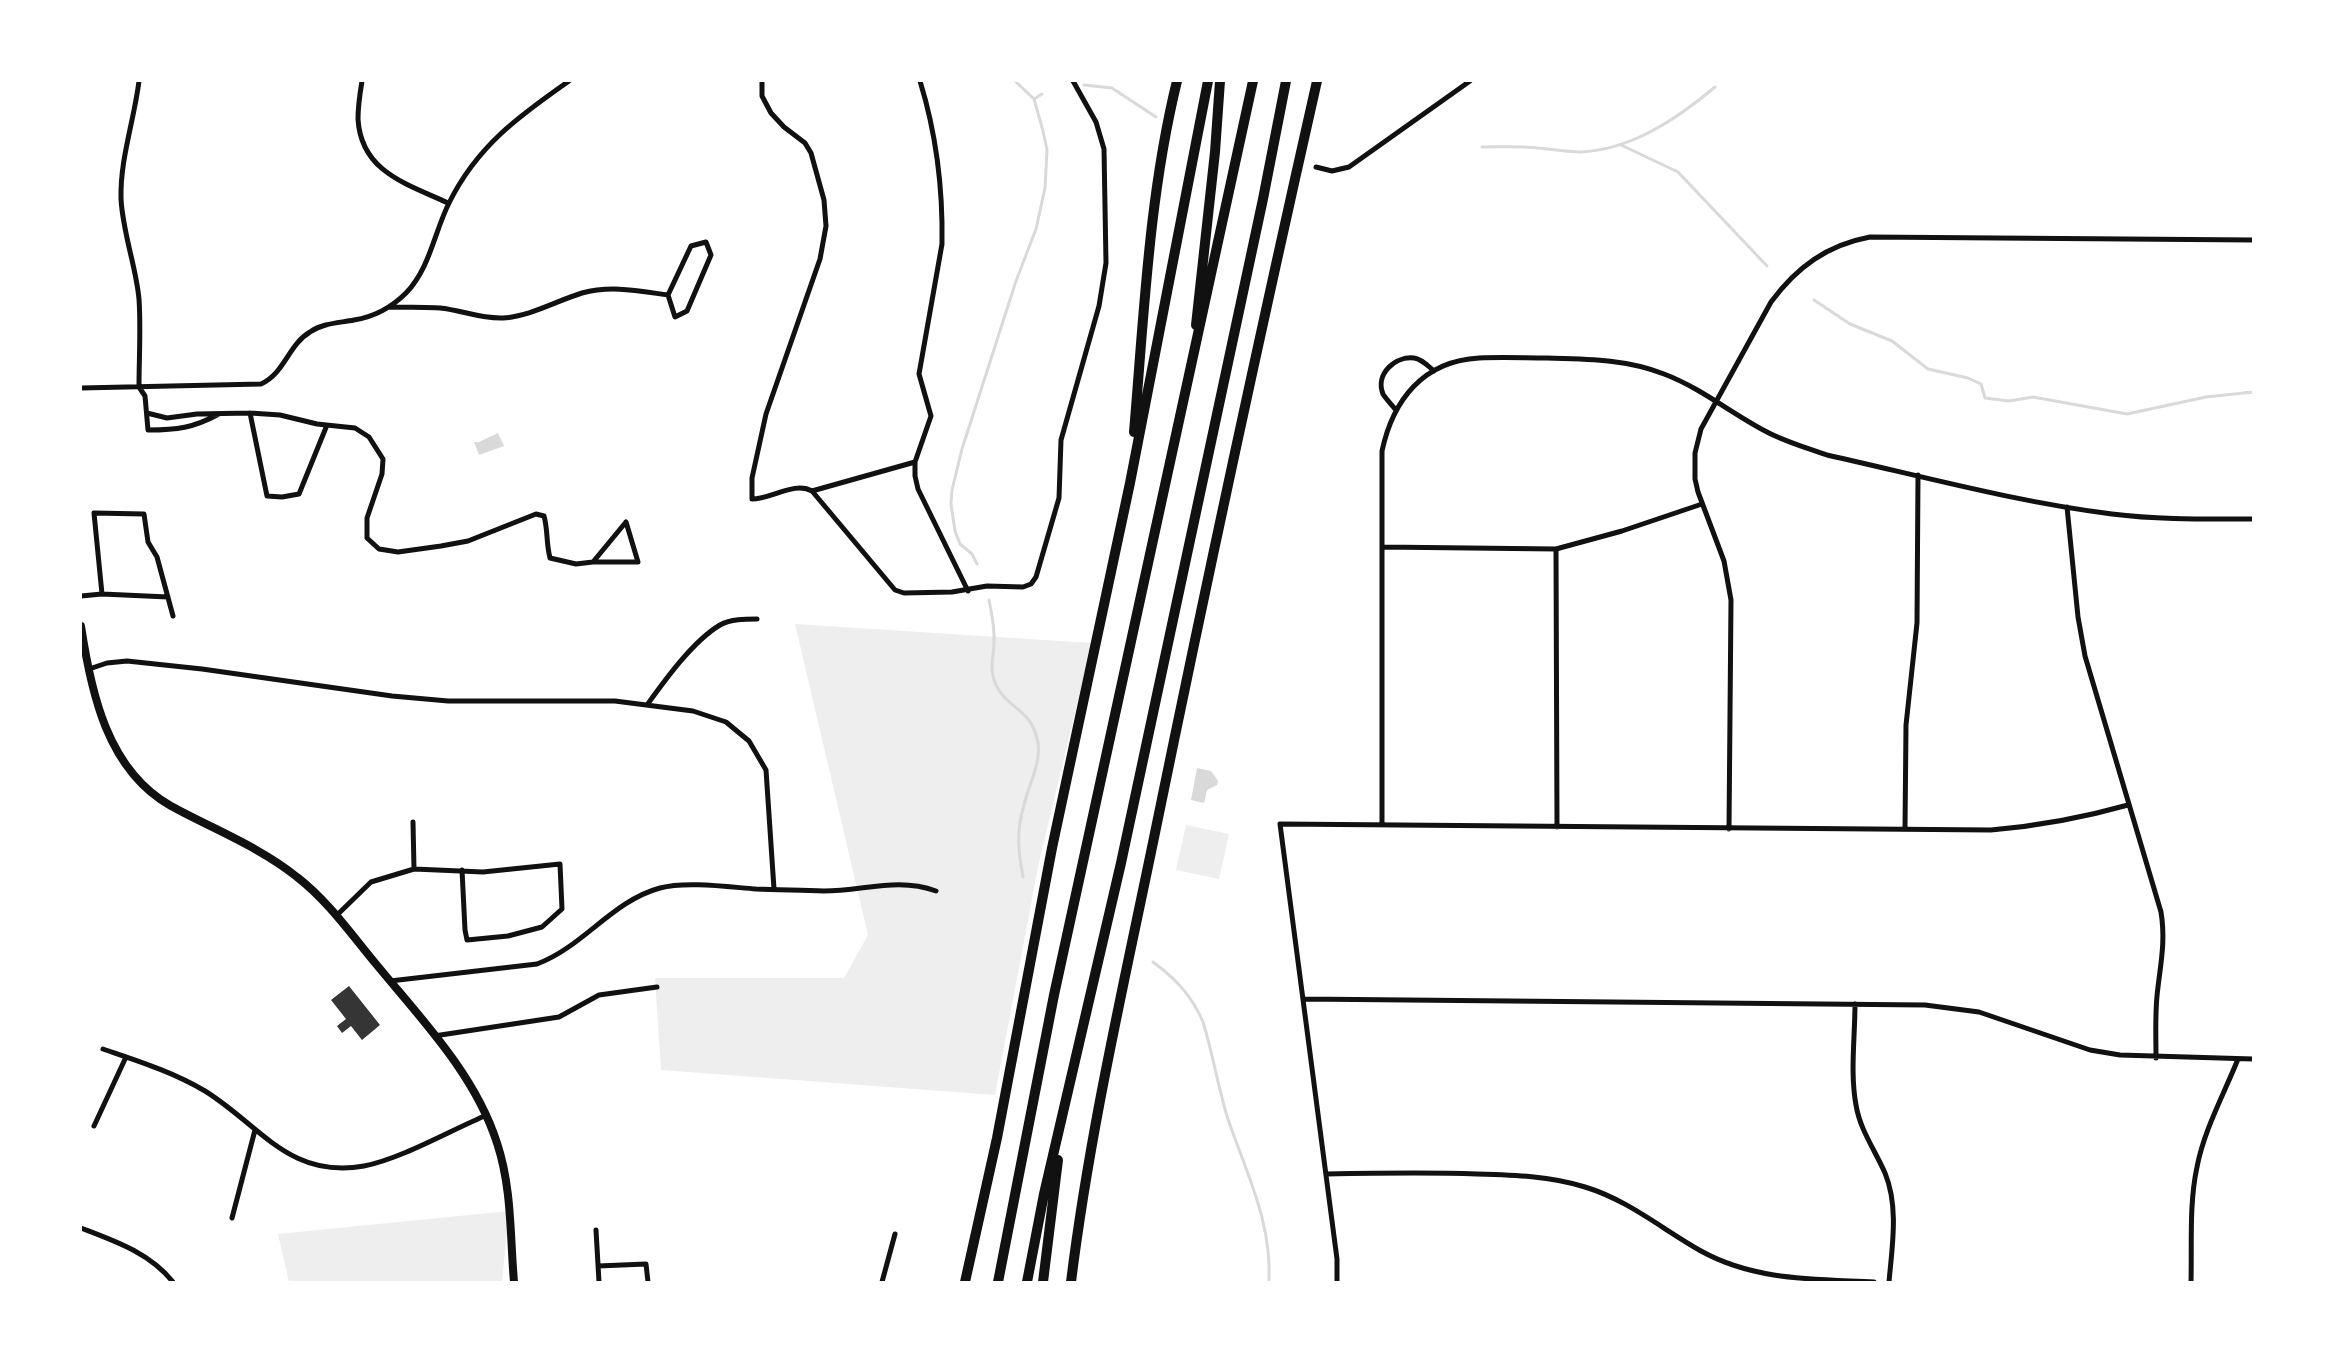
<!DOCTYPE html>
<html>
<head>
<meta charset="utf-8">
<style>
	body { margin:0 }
	#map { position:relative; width:2334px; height:1363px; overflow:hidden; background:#fff; font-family:Quicksand,sans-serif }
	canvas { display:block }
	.frame { position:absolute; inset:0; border:82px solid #fff; pointer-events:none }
</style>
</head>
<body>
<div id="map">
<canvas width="2334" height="1363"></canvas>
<div class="frame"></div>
</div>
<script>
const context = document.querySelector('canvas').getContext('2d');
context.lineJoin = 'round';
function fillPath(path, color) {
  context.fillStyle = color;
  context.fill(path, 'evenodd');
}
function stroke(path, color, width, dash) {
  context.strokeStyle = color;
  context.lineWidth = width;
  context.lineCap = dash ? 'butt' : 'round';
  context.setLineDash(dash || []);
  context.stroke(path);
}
const green = new Path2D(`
	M795 624 1092 643 1039 862 995 1095 661 1070 655 978H844L868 935Z
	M1186 825 1229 834 1219 879 1176 870Z
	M509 1211 502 1282H289L278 1234Z`);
const water = new Path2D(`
	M498 433 504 446 479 455 474 442H479Z
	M1197 768 1211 771 1218 781 1217 785 1207 790 1204 803 1191 800Z`);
const stream = new Path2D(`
	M1084 85 1112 88 1156 117
	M1034 99 1042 94
	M1621 145 1678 172 1767 266
	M1482 147C1501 147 1519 146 1538 148 1552 149 1566 152 1580 152 1631 150 1677 119 1715 87
	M1814 300 1850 324 1892 341 1928 369 1968 378 1981 384 1985 398 2009 401 2033 397 2127 414 2206 397 2253 392
	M977 564 972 554 960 544 955 531 951 504 952 490 962 449 1016 281 1036 229 1045 188 1047 150 1043 131 1034 99 1015 81
	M989 600C992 614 995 630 994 645 993 660 989 670 996 685 1007 709 1032 708 1038 743 1041 764 1029 784 1024 805 1016 832 1018 849 1023 877
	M1153 962C1176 979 1192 996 1203 1022 1213 1054 1218 1088 1228 1119 1247 1175 1272 1222 1269 1282`);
const building = new Path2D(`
	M349 986 380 1025 362 1040 351 1026 342 1033 337 1026 346 1019 331 1000Z`);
const minor = new Path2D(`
	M139 81C134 121 120 159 121 199 123 234 136 266 139 299 141 328 139 358 139 387L145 396 148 430C177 430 193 428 219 414
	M362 81C360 93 358 106 358 119 361 172 407 184 448 203
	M762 81V96L771 113 784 127 805 143 811 153 824 200 826 226 820 259 766 414 752 478V499C771 499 795 481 812 491L915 462
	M920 81C936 133 943 189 942 244L919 374 931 416 915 462V476L918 489 968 591
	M1316 167 1332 171 1349 167 1470 81
	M389 307C406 307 423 307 440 308 461 310 481 319 503 318 531 316 556 301 582 293 611 285 639 291 668 295L691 246 706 242 711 255 687 311 675 317 668 295
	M81 388 261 384C285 373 288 345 310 332 323 323 339 323 354 320 373 317 392 307 406 293 430 268 434 233 449 203 477 146 519 116 569 81
	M1395 409C1392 405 1386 399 1383 394 1375 374 1395 356 1414 358 1422 359 1428 366 1434 371
	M147 413 167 418 197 414 250 413 280 415 317 424 355 428 369 437 383 459 382 474 367 518V538L379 549 398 552 441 546 468 541 536 514 544 516C548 530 546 543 550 558L576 564 593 562 626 522
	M250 413 267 496 282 497 299 494 327 425
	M812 491 895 590 904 593 952 592 987 586 1023 587 1031 584 1036 577 1059 498 1061 440 1099 306 1106 263 1104 149 1096 122 1073 81
	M2067 507 2078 617 2085 656 2161 912C2166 943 2160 966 2157 996 2155 1017 2156 1037 2156 1058
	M1382 547 1556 549 1622 531 1702 504
	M1556 549 1557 827
	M593 562H638L626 522
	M102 594 94 513 144 514 148 542 157 557 173 616
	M81 596 102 594 168 597
	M89 669 107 663 127 661 202 669 392 696 448 701H615L693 711 726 722 749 741 766 770 774 889
	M647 705C665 680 693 641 720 625 731 619 745 619 757 619
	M413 822 414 869
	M1382 825V451C1393 400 1423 361 1479 358 1502 357 1525 358 1547 358 1587 359 1627 359 1664 374 1701 388 1732 414 1767 432 1786 442 1807 448 1827 455 1921 476 2016 502 2112 514 2159 520 2206 519 2253 519
	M1729 829 1731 600 1724 561 1698 492 1695 479V453L1701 429 1771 302C1797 267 1827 245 1870 237L2253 240
	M1905 829 1906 725 1917 623 1918 475
	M336 916 371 882 414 869 483 872 560 864 562 909 542 927 508 936 467 940 465 930 462 870
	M390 981 537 964C583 947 612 901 660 888 686 881 729 887 756 889 778 890 801 890 824 891 864 891 897 877 936 891
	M1303 999 1925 1005 1979 1012 2090 1050 2120 1055 2253 1059
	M1855 1004C1855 1037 1850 1073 1856 1105 1860 1130 1875 1150 1885 1173 1899 1207 1892 1247 1889 1282
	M434 1036 559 1017 599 995 657 987
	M103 1049C138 1061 173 1072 205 1091 260 1125 289 1179 364 1166 401 1159 451 1130 487 1115
	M94 1126 126 1057
	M1326 1174C1376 1173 1426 1172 1477 1174 1514 1175 1550 1176 1585 1187 1628 1200 1662 1229 1701 1251 1755 1281 1815 1279 1874 1282
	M232 1218 255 1130
	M81 1228C115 1241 150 1253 173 1282
	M596 1230 599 1282
	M598 1266 646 1264 648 1282
	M882 1282 895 1234
	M1337 1282V1259L1280 824 1991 830C2038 826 2082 818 2128 805
	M2191 1282C2192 1244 2189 1204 2197 1167 2204 1130 2224 1094 2238 1059`);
const secondary = new Path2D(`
	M81 626C91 692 107 770 171 806 213 829 260 847 297 877 328 901 351 934 376 964 421 1019 475 1074 497 1143 512 1188 510 1236 514 1282`);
const motorway = new Path2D(`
	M1196 325 1215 152 1220 81
	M1134 432C1144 314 1149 195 1177 81
	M965 1282 997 1138 1052 848 1130 483 1208 81
	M998 1282 1054 995 1253 81
	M1027 1282 1044 1194 1121 863 1263 199 1286 81
	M1043 1282 1058 1160
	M1071 1282C1090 1129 1125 979 1156 828 1207 579 1261 329 1317 81`);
fillPath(green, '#eee');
fillPath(water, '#d9d9d9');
stroke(stream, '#d9d9d9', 3);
fillPath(building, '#353535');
stroke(minor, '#111', 5);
stroke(secondary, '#111', 8);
stroke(motorway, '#111', 10);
</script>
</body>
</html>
